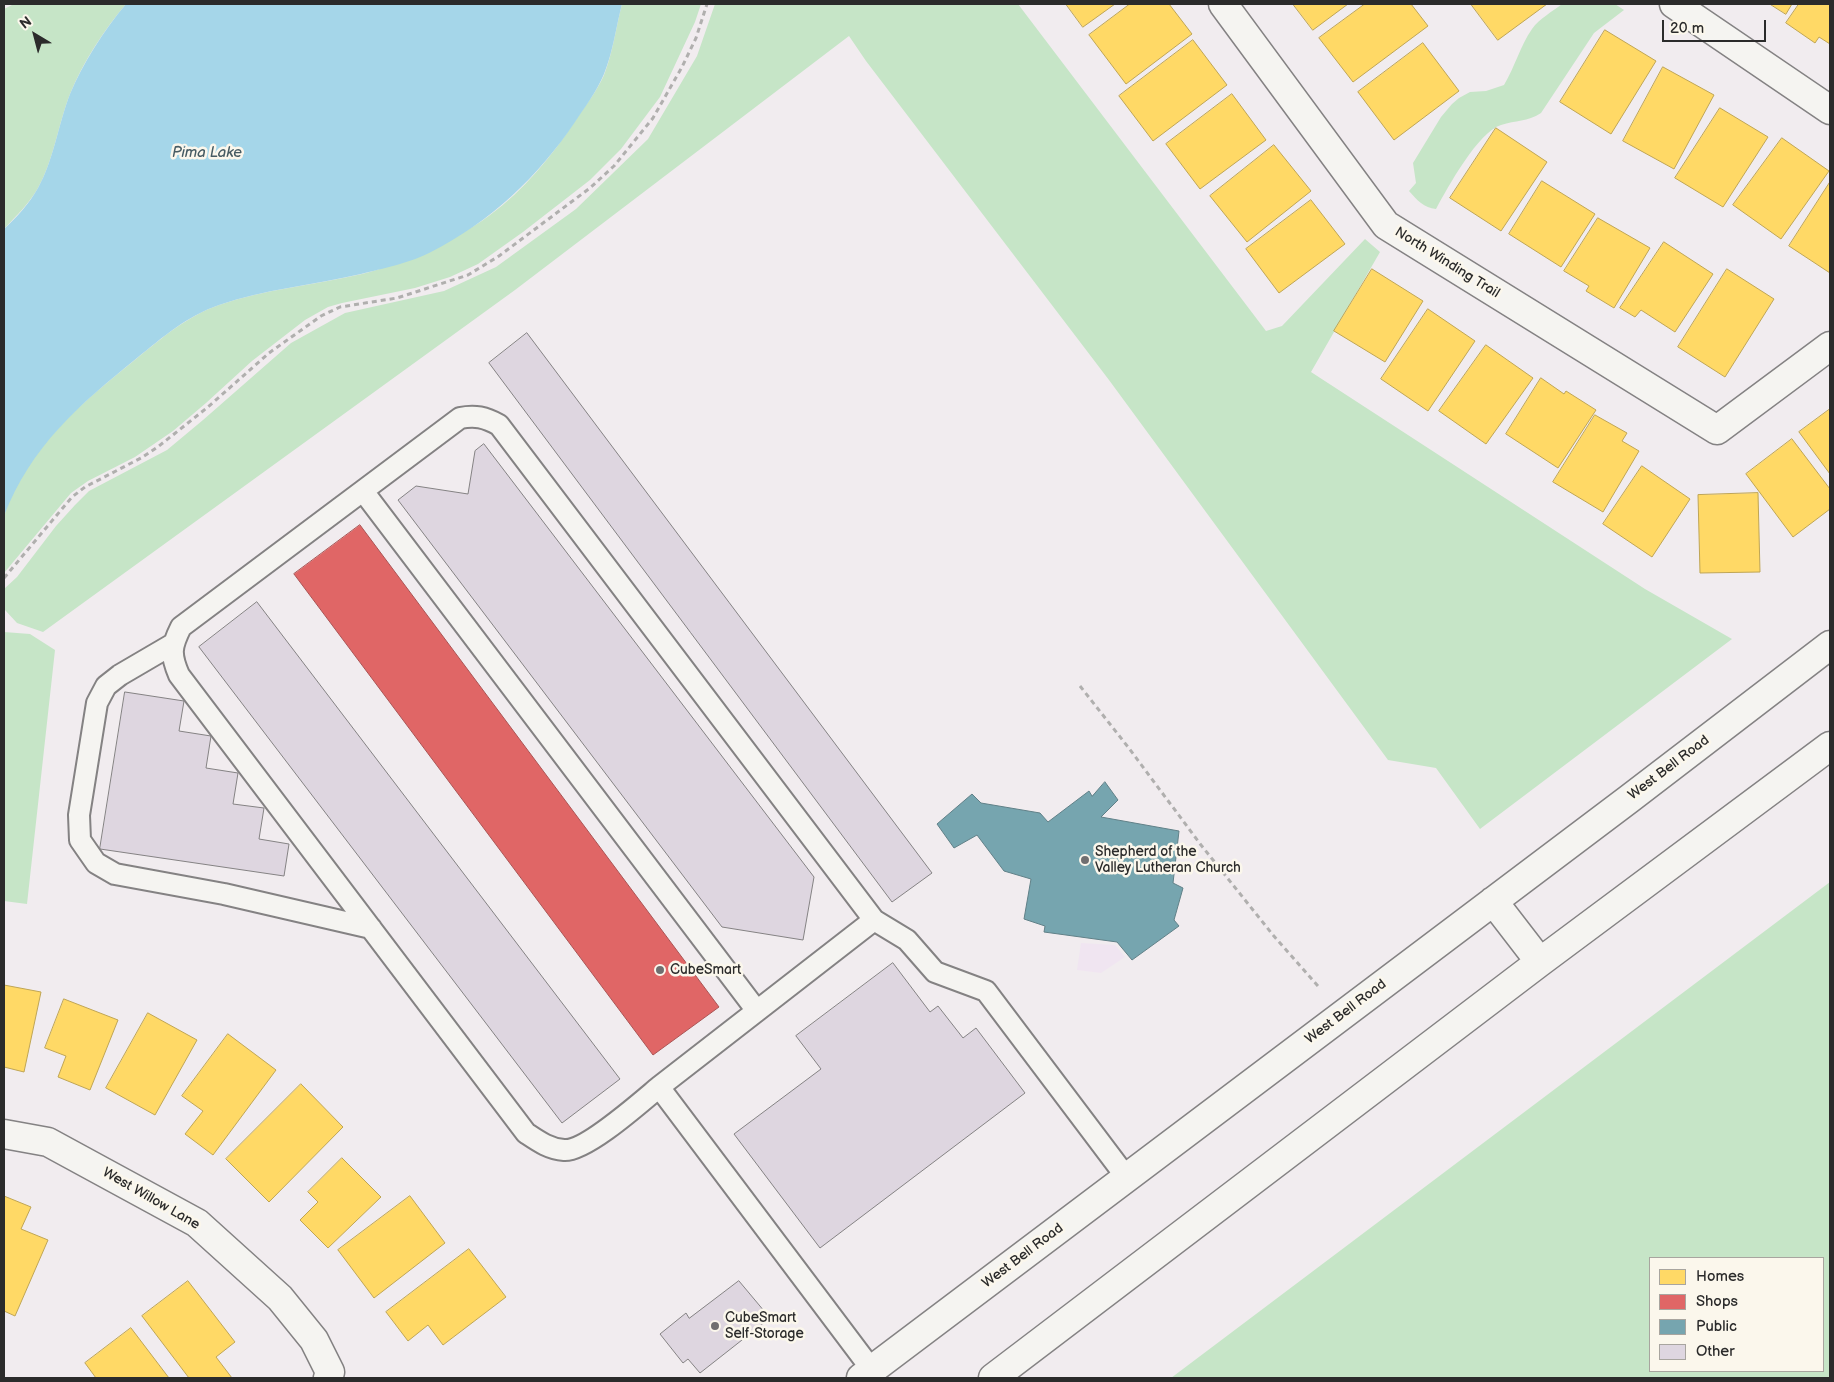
<!DOCTYPE html>
<html>
<head>
<meta charset="utf-8">
<style>
	body { margin:0 }
	#map { position:relative; width:1834px; height:1382px; overflow:hidden; background:#f1ecef; font-family:"Balsamiq Sans",sans-serif }
	canvas { display:block }
	.frame { position:absolute; inset:0; border:5px solid #2b2b2b; pointer-events:none }
	.legend { position:absolute; left:1649px; top:1257px; width:175px; height:115px; box-sizing:border-box; background:#fbf7ec; border:1px solid #a8a59f; margin:0; padding:6px 9px; list-style:none; font-size:15px; color:#2b2b2b }
	.legend li { display:flex; align-items:center; gap:10px; height:25px }
	.legend b { width:25px; border:1px solid #a8a59f }
	.north { position:absolute; left:10px; top:10px; width:50px; height:50px; -webkit-text-stroke:4px #fbf7ec; paint-order:stroke; rotate:323deg; font-size:14px; font-weight:700; line-height:20px; text-align:center; color:#2b2b2b }
	.north::after { content:''; display:block; margin:auto; width:18px; height:22px; background:#2b2b2b; clip-path:polygon(50% 0,100% 100%,50% 72%,0 100%) }
	.scale { position:absolute; left:1662px; top:20px; width:104px; height:22px; box-sizing:border-box; border:2px solid #2b2b2b; border-top:0; padding-left:6px; font-size:15px; line-height:18px; white-space:nowrap; color:#2b2b2b; -webkit-text-stroke:4px #fbf7ec; paint-order:stroke }
</style>
</head>
<body>
<div id="map">
<canvas width="1834" height="1382"></canvas>
<div class="frame"></div>
<ul class="legend">
<li><b style="height:14px;background:#ffd966"></b>Homes</li>
<li><b style="height:14px;background:#e06666"></b>Shops</li>
<li><b style="height:14px;background:#76a5af"></b>Public</li>
<li><b style="height:14px;background:#ded6e0"></b>Other</li>
</ul>
<div class="north">N</div>
<div class="scale">20 m</div>
</div>
<script>
const context = document.querySelector('canvas').getContext('2d');
context.lineJoin = 'round';
function fillPath(path, color) {
  context.fillStyle = color;
  context.fill(path, 'evenodd');
}
function stroke(path, color, width, dash) {
  context.strokeStyle = color;
  context.lineWidth = width;
  context.lineCap = dash ? 'butt' : 'round';
  context.setLineDash(dash || []);
  context.stroke(path);
}
function write(font, color, halo, rows, align = 'center') {
  context.font = font + ' "Balsamiq Sans",sans-serif';
  context.lineWidth = 5;
  context.setLineDash([]);
  context.textBaseline = 'middle';
  context.strokeStyle = halo;
  context.fillStyle = color;
  for (const [text, x, y, turn = 0] of rows) {
    context.save();
    context.translate(x, y);
    context.rotate((+turn || 0) * Math.PI / 180);
    context.textAlign = isNaN(turn) ? turn : align;
    if (halo) context.strokeText(text, 0, 0);
    context.fillText(text, 0, 0);
    context.restore();
  }
}
const built = new Path2D(`
	M1081 943 1115 945 1125 957 1101 973 1077 970Z`);
const green = new Path2D(`
	M14 4H126C104 30 83 62 70 94 58 125 54 159 38 188 29 204 16 216 4 229V9Z
	M622 4H701L695 22 660 97 621 149 590 180 523 232 478 264 450 277 415 288 342 303 328 307 305 320 252 361 206 403 173 431 135 457 88 481 71 493 4 573C4 557 1 527 5 513 27 447 84 401 136 359 162 338 187 316 219 305 265 289 315 285 362 274 385 268 405 260 426 250 448 240 470 230 490 215 524 190 552 156 575 121 585 106 597 91 604 75 613 52 616 27 622 4Z
	M715 4H1018L1266 331 1282 326 1365 239 1380 252 1311 372 1645 589 1732 639 1480 829 1436 768 1388 760 1109 380 866 61 849 36 515 290 43 632 17 623 5 610 4 589 17 577 56 526 75 505 89 491 167 450 203 420 291 343 345 313 444 291 496 267 576 209 648 139 697 56Z
	M1562 4H1615L1624 10 1594 33 1541 113C1527 122 1516 120 1501 125 1478 132 1448 187 1436 209 1424 208 1417 200 1409 191L1416 183 1413 163 1441 117 1452 104 1459 98 1470 92 1486 91 1504 85C1515 67 1520 46 1532 29 1539 19 1553 11 1562 4Z
	M4 632 30 634 55 650 27 904 4 901Z
	M1830 882V1378H1171ZM1823 1258V1371H1650V1258Z`);
const water = new Path2D(`
	M126 4H622C616 27 613 52 604 74 597 91 585 107 575 122 538 177 490 222 431 252 413 262 381 269 361 274 314 285 265 289 219 305 187 316 163 337 137 358 79 405 31 446 4 516V229C17 217 29 204 38 188 54 159 58 125 70 94 83 63 104 30 126 4Z`);
const homes = new Path2D(`
	M1066 4H1115L1083 27Z
	M1130 4H1169L1192 34 1126 84 1089 35Z
	M1293 4H1348L1313 30Z
	M1365 4H1411L1428 26 1353 82 1319 38Z
	M1471 4H1547L1498 40Z
	M1770 4H1792L1786 14Z
	M1799 4H1830V44L1819 37 1815 43 1786 23Z
	M1605 30 1656 61 1611 134 1560 102Z
	M1193 40 1227 85 1153 141 1119 96Z
	M1423 43 1459 91 1394 140 1358 92Z
	M1663 67 1714 95 1674 169 1623 141Z
	M1232 94 1266 140 1200 189 1166 144Z
	M1720 108 1768 137 1723 207 1675 178Z
	M1496 128 1547 162 1501 231 1450 198Z
	M1782 138 1829 171 1781 239 1733 205Z
	M1274 145 1311 191 1247 242 1210 196Z
	M1542 181 1595 214 1561 267 1509 234Z
	M1830 182V273L1789 246Z
	M1311 200 1345 244 1279 293 1246 249Z
	M1598 218 1650 248 1614 308 1586 291 1589 286 1564 271Z
	M1664 242 1713 274 1675 332 1641 310 1635 317 1620 308Z
	M1372 269 1423 301 1385 362 1334 331Z
	M1727 269 1774 299 1725 377 1678 347Z
	M1428 309 1475 341 1428 411 1381 379Z
	M1486 345 1533 378 1486 444 1439 411Z
	M1541 378 1564 394 1566 391 1596 410 1558 468 1506 434Z
	M1830 409V474L1799 432Z
	M1595 415 1627 433 1622 441 1639 451 1603 512 1553 482Z
	M1792 439 1830 489V509L1793 537 1746 474Z
	M1642 466 1690 499 1652 557 1603 524Z
	M1758 493 1760 572 1700 573 1698 495Z
	M4 985 41 992 24 1072 4 1067Z
	M64 999 118 1020 90 1090 58 1077 66 1056 45 1048Z
	M148 1013 197 1040 155 1115 106 1088Z
	M228 1034 276 1070 213 1155 185 1134 203 1111 182 1096Z
	M301 1084 343 1127 269 1202 226 1159Z
	M342 1158 381 1197 328 1248 300 1220 318 1202 308 1192Z
	M4 1196 31 1207 21 1229 48 1240 15 1316 4 1311Z
	M410 1196 445 1243 374 1298 338 1250Z
	M469 1249 506 1297 443 1345 428 1325 408 1341 386 1312Z
	M188 1281 235 1342 216 1357 232 1378H189L142 1316Z
	M131 1328 169 1378H96L85 1363Z`);
const shops = new Path2D(`
	M360 525 719 1007 653 1055 294 574Z`);
const public = new Path2D(`
	M1105 782 1118 800 1101 817 1179 831 1173 883 1183 888 1174 920 1179 926 1132 960 1117 942 1044 932 1045 926 1024 919 1031 879 1004 871 977 835 954 848 937 824 972 794 981 803 1040 813 1048 822 1089 791 1092 796Z`);
const building = new Path2D(`
	M527 333 932 873 892 902 489 363Z
	M484 444 814 877 803 940 722 927 398 500 416 486 468 494 475 451Z
	M257 602 620 1079 562 1123 199 647Z
	M125 692 184 701 179 731 211 736 206 768 238 773 233 804 264 808 259 839 289 844 284 876 100 849Z
	M893 963 930 1012 938 1006 963 1038 976 1028 1025 1093 820 1248 734 1134 821 1069 796 1036Z
	M739 1281 770 1318 700 1373 688 1359 683 1363 660 1334 686 1313 689 1318Z`);
const path = new Path2D(`
	M4 578 72 497 85 487 141 458 159 446 208 407 269 353 321 316 340 307 397 298 468 275 499 256 590 188 614 166 653 118 682 67 696 38 707 4
	M1080 686 1128 747 1201 845 1273 935 1318 986`);
const lane = new Path2D(`
	M363 491 757 1011
	M173 644 120 675 106 686 97 703 79 815 80 840 96 863 115 874 224 894 371 928
	M659 1087 874 920
	M872 1370 659 1087C641 1102 585 1152 564 1150 549 1149 538 1141 526 1133L179 675C170 654 171 647 181 627L460 418C475 415 485 417 499 425L874 920 907 940 935 972 986 991 1127 1178`);
const street = new Path2D(`
	M1223 4 1386 225 1717 430 1830 346
	M1674 4 1830 110
	M4 1134 48 1142 197 1223 280 1298 314 1340 330 1372 328 1378`);
const primary = new Path2D(`
	M1493 901 1540 962
	M861 1378 1629 799 1830 645
	M993 1378 1540 962 1830 746`);
const markers = [
	[1085,860,5,"#706f70"],
	[660,970,5,"#706f70"],
	[715,1326,5,"#706f70"]
];
const streetNames = [
	["North Winding Trail",1447,263,32],
	["West Bell Road",1669,768,-37],
	["West Bell Road",1346,1012,-37],
	["West Willow Lane",151,1199,30],
	["West Bell Road",1023,1256,-37]
];
const poiNames = [
	["Shepherd of the",1095,852],
	["Valley Lutheran Church",1095,868],
	["CubeSmart",670,970],
	["CubeSmart",725,1318],
	["Self-Storage",725,1334]
];
const waterNames = [
	["Pima Lake",207,153]
];
fillPath(built, '#f0e5f1');
fillPath(green, '#c6e5c7');
fillPath(water, '#a5d6e9');
fillPath(homes, '#ffd966');
stroke(homes, '#bfa554', 1);
fillPath(shops, '#e06666');
stroke(shops, '#aa5454', 1);
fillPath(public, '#76a5af');
stroke(public, '#608087', 1);
fillPath(building, '#ded6e0');
stroke(building, '#848283', 1);
stroke(lane, '#848283', 24);
stroke(street, '#848283', 31);
stroke(primary, '#848283', 31);
stroke(path, '#b0afae', 3, [5, 4]);
stroke(lane, '#f5f4f1', 20);
stroke(street, '#f5f4f1', 28);
stroke(primary, '#f5f4f1', 28);
for (const [x, y, r, color] of markers) {
  const dot = new Path2D();
  dot.arc(x, y, r, 0, 2 * Math.PI);
  context.fillStyle = color;
  context.fill(dot);
  stroke(dot, '#fbf7ec', 2);
}
write('14px', '#2b2b2b', '#fbf7ec', streetNames);
write('14px', '#2b2b2b', '#fbf7ec', poiNames, 'left');
write('italic 15px', '#465b63', '#fbf7ec', waterNames);
</script>
</body>
</html>
